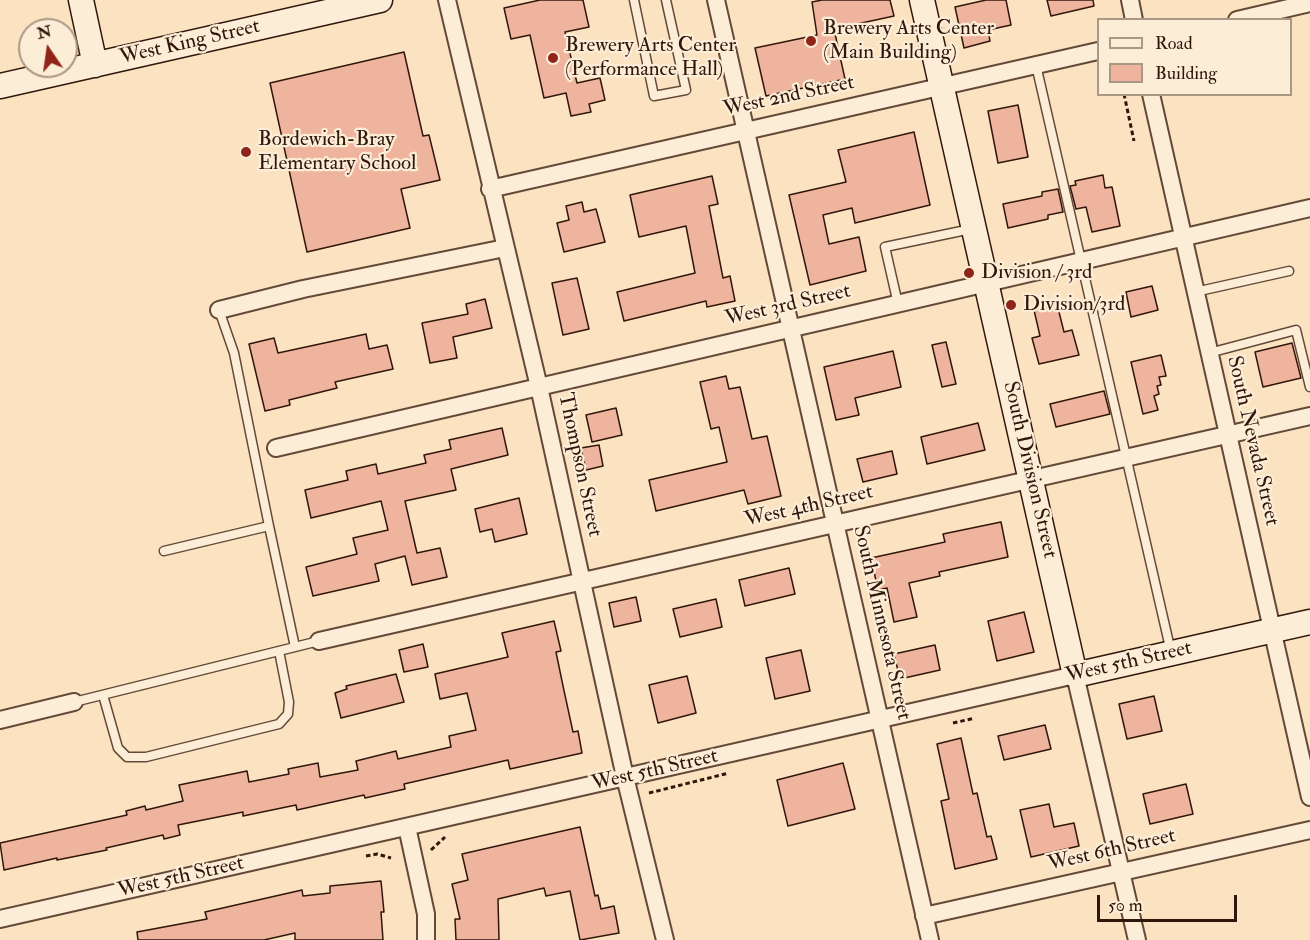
<!DOCTYPE html>
<html>
<head>
<meta charset="utf-8">
<style>
	body { margin:0 }
	#map { position:relative; width:1310px; height:940px; overflow:hidden; background:#fbe3c1; font-family:"IM FELL Double Pica",serif }
	canvas { display:block }
	.legend { position:absolute; left:1097px; top:18px; width:195px; height:78px; box-sizing:border-box; background:#fcedd7; border:2px solid #ab9785; margin:0; padding:8px 10px; list-style:none; font-size:18px; color:#31160b }
	.legend li { display:flex; align-items:center; gap:12px; height:30px }
	.legend b { width:30px; border:2px solid #ab9785 }
	.north { position:absolute; left:18px; top:18px; width:60px; height:60px; box-sizing:border-box; background:#fcedd7; border:2px solid #ab9785; border-radius:50%; rotate:347deg; font-size:16px; font-weight:700; line-height:24px; text-align:center; color:#31160b }
	.north::after { content:''; display:block; margin:auto; width:21px; height:27px; background:#8f2418; clip-path:polygon(50% 0,100% 100%,50% 72%,0 100%) }
	.scale { position:absolute; left:1097px; top:895px; width:140px; height:27px; box-sizing:border-box; border:3px solid #31160b; border-top:0; padding-left:8px; font-size:18px; line-height:21px; white-space:nowrap; color:#31160b; -webkit-text-stroke:4px #fcedd7; paint-order:stroke }
</style>
</head>
<body>
<div id="map">
<canvas width="1310" height="940"></canvas>
<ul class="legend">
<li><b style="height:8px;background:#fcedd7"></b>Road</li>
<li><b style="height:16px;background:#efb49d"></b>Building</li>
</ul>
<div class="north">N</div>
<div class="scale">50 m</div>
</div>
<script>
const context = document.querySelector('canvas').getContext('2d');
context.lineJoin = 'round';
function fillPath(path, color) {
  context.fillStyle = color;
  context.fill(path, 'evenodd');
}
function stroke(path, color, width, dash) {
  context.strokeStyle = color;
  context.lineWidth = width;
  context.lineCap = dash ? 'butt' : 'round';
  context.setLineDash(dash || []);
  context.stroke(path);
}
function write(font, color, halo, rows, align = 'center') {
  context.font = font + ' "IM FELL Double Pica",serif';
  context.lineWidth = 4.5;
  context.setLineDash([]);
  context.textBaseline = 'middle';
  context.strokeStyle = halo;
  context.fillStyle = color;
  for (const [text, x, y, turn = 0] of rows) {
    context.save();
    context.translate(x, y);
    context.rotate((+turn || 0) * Math.PI / 180);
    context.textAlign = isNaN(turn) ? turn : align;
    if (halo) context.strokeText(text, 0, 0);
    context.fillText(text, 0, 0);
    context.restore();
  }
}
const building = new Path2D(`
	M540 0H583L589 27 565 32 577 83 600 78 605 100 589 104 591 112 571 116 566 93 544 98 530 35 511 39 504 8Z
	M822 0H890L894 16 834 29 845 79 766 96 755 48 817 35 812 2Z
	M986 0H1006L1011 25 988 30 990 41 964 48 955 7Z
	M1047 0H1093L1094 6 1051 16Z
	M404 52 423 136 429 135 440 180 401 189 410 228 307 252 270 83Z
	M1018 105 1028 157 998 163 988 111Z
	M914 132 930 205 855 223 852 208 823 215 829 244 859 237 866 271 810 285 789 195 846 182 838 150Z
	M1103 175 1105 188 1112 187 1120 226 1092 232 1086 207 1076 209 1070 186 1076 185 1075 181Z
	M712 176 718 204 709 206 723 278 730 276 735 301 707 307 706 301 624 321 617 292 695 273 686 226 639 237 630 195Z
	M1058 189 1063 212 1048 215V219L1008 228 1003 204 1042 196V192Z
	M582 202 584 212 596 209 605 242 564 252 557 223 569 220 566 206Z
	M577 278 589 329 563 335 552 283Z
	M1152 286 1158 310 1131 317 1126 292Z
	M485 299 492 328 453 337 457 358 430 363 422 323 468 314 466 304Z
	M1057 304 1064 332 1072 330 1079 355 1039 364 1032 338 1040 336 1034 310Z
	M366 334 369 349 387 345 393 369 335 382 337 388 289 400 290 405 265 411 249 344 274 338 278 353Z
	M946 342 956 384 942 387 932 345Z
	M1292 343 1301 378 1263 387 1255 352Z
	M893 351 901 387 855 398 859 415 836 420 824 367Z
	M1161 355 1166 376 1159 377 1161 385 1157 386 1159 394 1154 396 1158 410 1143 414 1131 362Z
	M726 376 729 389 740 387 752 439 767 436 781 496 748 504 744 490 656 511 649 480 727 462 719 427 711 429 700 382Z
	M1104 391 1110 414 1056 427 1050 404Z
	M616 408 622 435 592 442 586 415Z
	M978 423 985 450 927 464 921 437Z
	M502 428 508 455 451 469 456 490 405 501 417 553 440 548 447 577 412 585 405 556 375 564 379 581 313 596 306 567 357 554 353 538 388 530 381 501 311 518 305 490 348 480 346 471 376 464 378 474 426 463 424 455 451 449 449 440Z
	M599 445 603 466 586 470 581 448Z
	M892 451 897 474 863 482 857 459Z
	M519 498 527 534 495 542 492 529 480 532 475 509Z
	M1001 522 1008 557 939 572 940 576 909 583 917 617 894 622 887 588 878 590 871 558 945 542 943 534Z
	M789 568 795 594 745 606 739 580Z
	M636 597 641 621 614 627 609 603Z
	M716 599 722 627 680 637 673 609Z
	M1024 612 1034 652 997 661 988 621Z
	M554 621 561 651 556 652 563 686 573 732 578 731 582 753 510 769 508 760 404 784 405 789 365 798 364 795 297 810 296 805 243 816V812L178 825 180 835 164 839 163 835 106 848 107 850 57 860V858L4 870 0 843 127 815 126 811 145 806 146 810 183 801 179 785 247 771 249 782 289 774 288 769 318 763 320 777 358 770 356 761 396 751 398 759 451 747 449 736 476 730 467 693 440 699 435 674 508 657 502 633Z
	M423 644 428 667 404 672 399 650Z
	M935 645 940 670 900 679 894 654Z
	M801 650 810 691 775 699 766 658Z
	M396 674 404 702 341 718 335 693 347 689 346 686Z
	M687 676 696 713 658 723 649 685Z
	M1154 696 1162 731 1127 739 1119 704Z
	M1045 725 1051 749 1004 760 998 736Z
	M961 738 973 794 977 793 987 837 991 836 997 859 955 869 941 801 949 799 937 744Z
	M843 763 855 809 788 826 777 780Z
	M1186 784 1193 814 1150 824 1143 794Z
	M1049 804 1054 827 1074 823 1079 846 1031 857 1020 810Z
	M580 827 595 896 598 895 601 909 614 906 619 933 580 940 570 891 546 896 544 888 498 899 499 940H456L455 919H460L452 884 468 880 462 854Z
	M381 881 384 912H381L383 940H295V933L264 940H138L137 932 207 919 205 912 302 890 303 896 330 893V886Z`);
const path = new Path2D(`
	M1124 94 1134 141
	M802 513 810 506
	M953 723 975 718
	M649 793 729 773
	M431 850 445 837
	M366 856 377 854 391 858`);
const lane = new Path2D(`
	M634 0 654 96 686 90 666 0
	M1036 65 1171 652
	M1195 292 1289 271
	M898 304 885 247 971 229
	M219 310 234 353 269 526
	M1209 353 1296 330 1310 387
	M164 551 269 526 295 647
	M103 695 118 748 127 757H146L279 724 288 714 289 702 279 651
	M74 702 319 641`);
const street = new Path2D(`
	M447 0 539 387 625 777 665 940
	M716 0 930 940
	M1130 0 1134 20
	M1237 20 1310 3
	M1151 94 1310 797
	M490 189 1098 51
	M219 310 303 289 505 248
	M276 448 1310 208
	M319 641 1310 416
	M0 720 74 702
	M407 827 426 914V940
	M924 916 1310 830
	M0 919 1075 675 1137 940`);
const secondary = new Path2D(`
	M81 0 95 65
	M922 0 1075 675 1310 622
	M0 86 380 0`);
const markers = [
	[811,41,6,"#8f2418"],
	[553,58,6,"#8f2418"],
	[246,152,6,"#8f2418"],
	[969,273,6,"#8f2418"],
	[1011,305,6,"#8f2418"]
];
const poiNames = [
	["Brewery Arts Center",823,29],
	["(Main Building)",823,53],
	["Brewery Arts Center",565,46],
	["(Performance Hall)",565,70],
	["Bordewich-Bray",258,140],
	["Elementary School",258,164],
	["Division / 3rd",981,273],
	["Division/3rd",1023,305]
];
const streetNames = [
	["West King Street",190,43,-13],
	["West 2nd Street",789,97,-12],
	["West 3rd Street",788,306,-13],
	["South Nevada Street",1252,441,77],
	["Thompson Street",579,465,78],
	["South Division Street",1029,470,77],
	["West 4th Street",809,507,-13],
	["South Minnesota Street",881,623,77],
	["West 5th Street",1129,663,-13],
	["West 5th Street",655,771,-13],
	["West 6th Street",1112,851,-13],
	["West 5th Street",181,878,-13]
];
fillPath(building, '#efb49d');
stroke(building, '#31160b', 1.5);
stroke(lane, '#644938', 11);
stroke(street, '#644938', 20);
stroke(secondary, '#31160b', 27);
stroke(path, '#31160b', 3, [4.5, 3]);
stroke(lane, '#fcedd7', 8);
stroke(street, '#fcedd7', 16);
stroke(secondary, '#fcedd7', 24);
for (const [x, y, r, color] of markers) {
  const dot = new Path2D();
  dot.arc(x, y, r, 0, 2 * Math.PI);
  context.fillStyle = color;
  context.fill(dot);
  stroke(dot, '#fcedd7', 2);
}
write('21px', '#31160b', '#fcedd7', poiNames, 'left');
write('21px', '#31160b', '#fcedd7', streetNames);
</script>
</body>
</html>
